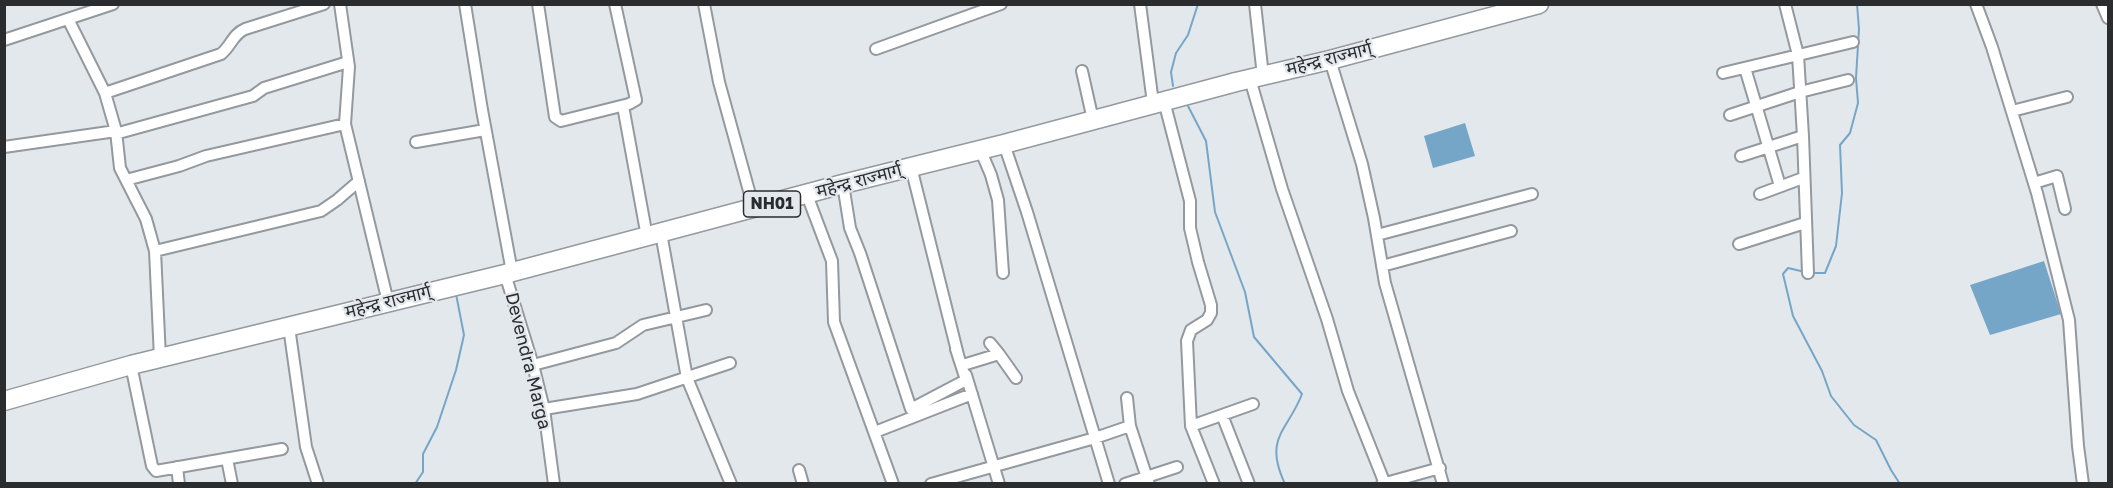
<!DOCTYPE html>
<html>
<head>
<meta charset="utf-8">
<style>
	body { margin:0 }
	#map { position:relative; width:2113px; height:488px; overflow:hidden; background:#e3e8ed; font-family:"Golos Text",sans-serif }
	canvas { display:block }
	.frame { position:absolute; inset:0; border:6px solid #2a2c2e; pointer-events:none }
</style>
</head>
<body>
<div id="map">
<canvas width="2113" height="488"></canvas>
<div class="frame"></div>
</div>
<script>
const context = document.querySelector('canvas').getContext('2d');
context.lineJoin = 'round';
function fillPath(path, color) {
  context.fillStyle = color;
  context.fill(path, 'evenodd');
}
function stroke(path, color, width, dash) {
  context.strokeStyle = color;
  context.lineWidth = width;
  context.lineCap = dash ? 'butt' : 'round';
  context.setLineDash(dash || []);
  context.stroke(path);
}
function write(font, color, halo, rows, align = 'center') {
  context.font = font + ' "Golos Text","Noto Sans Devanagari",sans-serif';
  context.lineWidth = 4.5;
  context.setLineDash([]);
  context.textBaseline = 'middle';
  context.strokeStyle = halo;
  context.fillStyle = color;
  for (const [text, x, y, turn = 0] of rows) {
    context.save();
    context.translate(x, y);
    context.rotate((+turn || 0) * Math.PI / 180);
    context.textAlign = isNaN(turn) ? turn : align;
    if (halo) context.strokeText(text, 0, 0);
    context.fillText(text, 0, 0);
    context.restore();
  }
}
const water = new Path2D(`
	M1465 123 1475 156 1433 168 1424 136Z
	M2044 261 2061 314 1990 335 1970 285Z`);
const stream = new Path2D(`
	M1173 86 1171 72 1176 53 1188 35 1198 4
	M1188 106 1206 141 1215 212 1245 292 1254 337 1302 394C1288 431 1263 437 1285 484
	M1805 272 1788 268 1783 274 1793 316 1822 371 1831 396 1854 425 1876 440 1891 470 1900 484
	M1810 273H1825L1836 246 1842 193 1840 145 1850 133 1858 103 1856 78 1859 29 1857 4
	M415 484 423 472V454L437 427 456 370 464 335 456 294`);
const street = new Path2D(`
	M340 4 349 67 345 124 388 302
	M465 4 482 110 512 272
	M538 4 555 117 561 121 629 104 636 100 615 4
	M704 4 719 82 754 209
	M1140 4 1153 103
	M1255 4 1263 76
	M1785 4 1798 55 1803 136 1808 273
	M1976 4 1992 47 2037 193 2069 320 2078 446 2083 484
	M2102 4 2108 18
	M68 19 105 93 116 131 120 168 146 219 155 251 160 358
	M4 40 113 4
	M876 49 1001 4
	M1330 60 1362 164 1374 218 1385 283 1443 484
	M1745 68 1780 186
	M1082 71 1093 120
	M1723 73 1853 42
	M1250 79 1282 189 1327 319 1348 391 1385 484
	M105 93 221 54C231 46 233 34 245 29L324 4
	M1164 101 1190 201V228L1198 262 1211 305V313L1207 320 1191 330 1187 341 1191 426 1214 484
	M623 106 647 237
	M2012 111 2067 97
	M1730 115 1800 92 1848 80
	M115 134 253 96 264 88 348 62
	M416 142 485 130
	M1004 144 1027 212 1109 484
	M4 147 116 131
	M980 149 991 175 998 200 1003 273
	M1741 156 1803 136
	M911 167 958 355
	M126 180 179 166 206 156 345 124
	M2034 183 2057 176 2065 209
	M843 184 850 228 860 253 911 409 966 380 956 349
	M1760 194 1803 178
	M807 195 832 261 834 322 893 484
	M661 233 687 378 731 484
	M1377 235 1532 194
	M1739 244 1805 223
	M155 251 321 211 337 200 359 181
	M1382 266 1511 231
	M505 274 533 365 544 409 554 484
	M289 327 306 447 318 484
	M990 343 999 354
	M131 365 152 466 156 471 282 449
	M533 365 616 343 643 325 706 310
	M963 365 999 354 1016 378
	M966 375 999 484
	M1127 398 1130 426 1149 484
	M544 409 637 394 730 363
	M1222 415 1249 484
	M1191 426 1253 404
	M875 432 972 394
	M227 459 232 484
	M177 467 179 484
	M799 470 803 484
	M931 484 1095 438 1130 426
	M1125 484 1177 467
	M1382 484 1440 468`);
const highway = new Path2D(`
	M4 401 131 365 505 274 843 184 1004 144 1236 82 1330 60 1539 4`);
const shields = [
	[772,204,57]
];
const shieldNames = [
	["NH01",772,204]
];
const streetNames = [
	["महेन्द्र राज्मार्ग्",1329,59,-14],
	["महेन्द्र राज्मार्ग्",859,181,-15],
	["महेन्द्र राज्मार्ग्",388,302,-14],
	["Devendra Marga",528,361,76]
];
fillPath(water, '#76a6c7');
stroke(stream, '#76a6c7', 2);
stroke(street, '#94999e', 14);
stroke(highway, '#94999e', 21);
stroke(street, '#fff', 10);
stroke(highway, '#fff', 18);
for (const [x, y, w] of shields) {
  const box = new Path2D();
  box.roundRect(x - w / 2, y - 13, w, 26, 4.5);
  context.fillStyle = '#e3e8ed';
  context.fill(box);
  stroke(box, '#2a2c2e', 1.5);
}
write('bold 16px', '#2a2c2e', null, shieldNames);
write('18px', '#2a2c2e', '#e3e8ed', streetNames);
</script>
</body>
</html>
